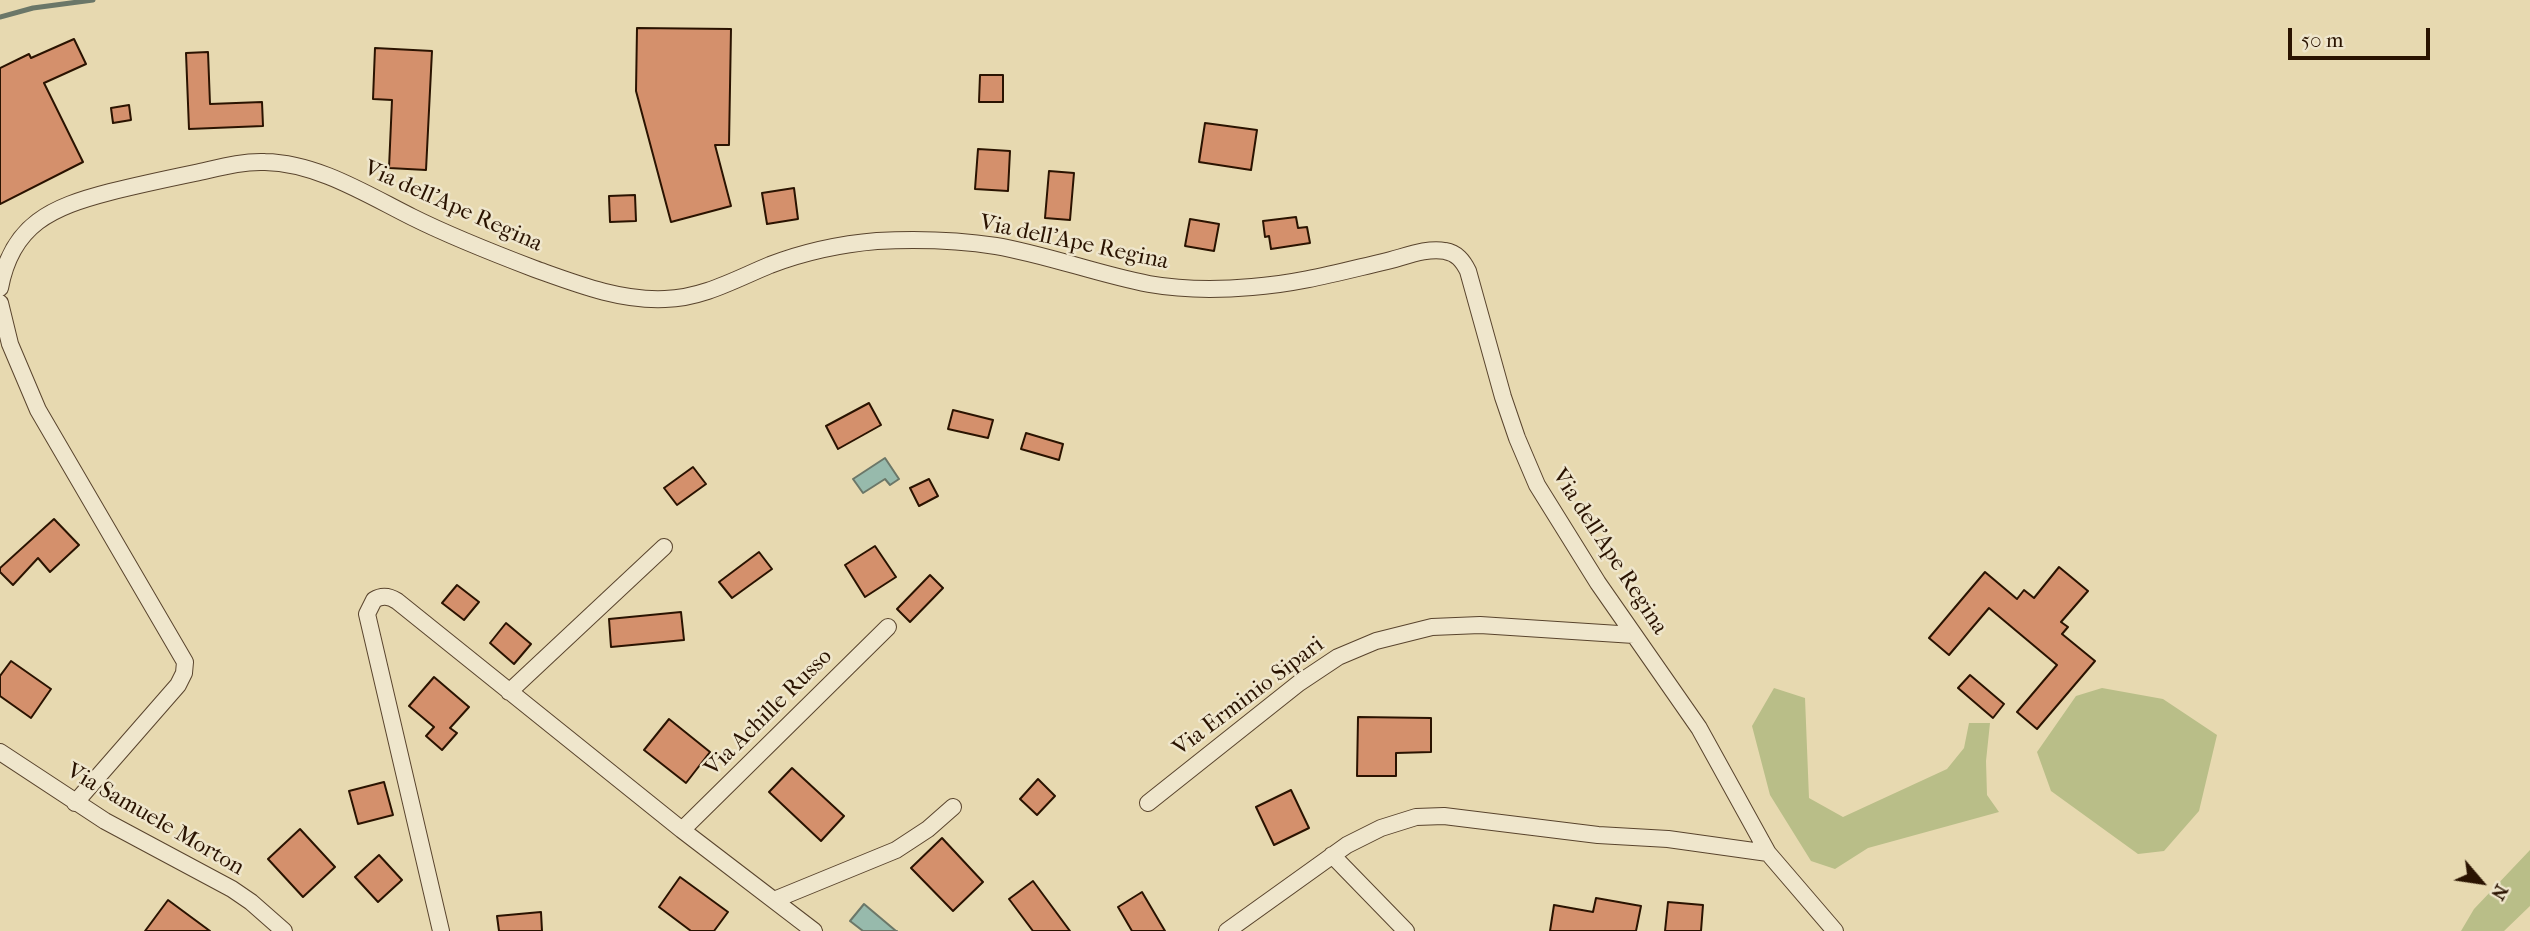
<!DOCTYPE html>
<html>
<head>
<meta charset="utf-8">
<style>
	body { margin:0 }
	#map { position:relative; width:2530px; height:931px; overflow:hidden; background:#e7d9b0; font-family:"IM FELL French Canon",serif }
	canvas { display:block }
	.north { position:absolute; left:2446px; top:847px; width:70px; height:70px; -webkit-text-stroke:5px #efe6cc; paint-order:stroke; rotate:119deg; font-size:19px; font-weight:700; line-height:28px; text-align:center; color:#2a1301 }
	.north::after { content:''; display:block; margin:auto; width:24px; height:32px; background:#2a1301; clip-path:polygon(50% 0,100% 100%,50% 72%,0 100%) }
	.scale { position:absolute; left:2288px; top:28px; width:142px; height:32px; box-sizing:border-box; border:4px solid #2a1301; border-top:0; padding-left:9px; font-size:21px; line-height:24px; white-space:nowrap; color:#2a1301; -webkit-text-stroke:5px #efe6cc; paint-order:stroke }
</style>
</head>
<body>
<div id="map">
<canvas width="2530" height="931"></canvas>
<div class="north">N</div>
<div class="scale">50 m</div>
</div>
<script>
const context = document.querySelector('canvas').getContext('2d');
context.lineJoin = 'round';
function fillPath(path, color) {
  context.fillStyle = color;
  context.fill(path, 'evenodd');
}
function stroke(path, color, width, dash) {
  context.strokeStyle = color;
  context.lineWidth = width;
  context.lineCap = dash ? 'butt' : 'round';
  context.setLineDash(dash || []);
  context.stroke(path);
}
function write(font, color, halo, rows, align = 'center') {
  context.font = font + ' "IM FELL French Canon",serif';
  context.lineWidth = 5;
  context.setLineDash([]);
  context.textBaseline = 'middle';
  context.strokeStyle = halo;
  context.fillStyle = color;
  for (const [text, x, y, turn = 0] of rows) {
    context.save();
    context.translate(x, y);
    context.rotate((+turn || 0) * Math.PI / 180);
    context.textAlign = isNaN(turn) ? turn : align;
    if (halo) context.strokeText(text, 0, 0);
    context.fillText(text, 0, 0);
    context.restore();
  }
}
const green = new Path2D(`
	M1774 688 1805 698 1809 798 1843 817 1947 769 1964 748 1969 723H1990L1986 761 1987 795 1999 812 1868 848 1835 869 1811 861 1770 795 1752 726Z
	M2102 688 2163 699 2217 735 2199 811 2164 851 2138 854 2051 791 2037 752 2076 696Z
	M2530 850V906L2504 931H2461L2474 909Z`);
const water = new Path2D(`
	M885 458 899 479 890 485 885 479 863 493 853 479Z
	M864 904 896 931H897H863L850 921Z`);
const stream = new Path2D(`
	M0 17 33 8 93 0`);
const building = new Path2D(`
	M637 28 731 29 729 145H715L731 206 671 222 636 91Z
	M74 39 86 64 44 83 83 162 0 204V68L29 54 31 58Z
	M375 48 432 51 426 170 389 168 392 100 373 99Z
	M208 52 210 104 262 102 263 126 189 129 186 53Z
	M980 75H1003V102H979Z
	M129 105 131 120 113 123 111 108Z
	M1205 123 1257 130 1251 170 1199 162Z
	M978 149 1010 151 1008 191 975 189Z
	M1049 171 1074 173 1070 220 1045 218Z
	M794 188 798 219 767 224 762 193Z
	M635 195 636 221 610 222 609 196Z
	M1296 217 1298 228 1307 227 1310 243 1271 249 1269 236 1265 237 1263 221Z
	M1190 219 1219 224 1214 251 1185 246Z
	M869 403 881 425 838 449 826 426Z
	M953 410 993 420 988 438 948 429Z
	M1026 433 1063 444 1059 460 1021 449Z
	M693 467 706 484 677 505 664 488Z
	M929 479 938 496 919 506 910 488Z
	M54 519 79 545 50 572 38 558 13 585 0 572V568Z
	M875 546 896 577 865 597 845 565Z
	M759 552 772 569 732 598 719 582Z
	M2059 567 2088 591 2061 622 2068 627 2062 634 2095 661 2037 729 2017 712 2057 665 1989 608 1949 655 1929 638 1985 572 2017 599 2024 590 2034 598Z
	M930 575 943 588 910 622 897 609Z
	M457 585 479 602 464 620 442 603Z
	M681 612 684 640 611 647 609 619Z
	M506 623 531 644 514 664 490 643Z
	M11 661 51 689 31 718 0 696V676Z
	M1970 675 2004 704 1993 718 1958 688Z
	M434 677 469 707 450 728 457 733 442 750 426 736 434 727 409 706Z
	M1358 717 1431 718V752L1396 753V776H1357Z
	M669 719 710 752 686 783 644 750Z
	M792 768 844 816 821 841 769 792Z
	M1038 779 1055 796 1037 815 1020 799Z
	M384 782 393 815 358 824 349 791Z
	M1291 790 1309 828 1274 845 1256 807Z
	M300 829 335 867 303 897 268 859Z
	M942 838 983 882 953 911 911 868Z
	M379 855 402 880 378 902 355 877Z
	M680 877 728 912 714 931H691L659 907Z
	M1033 881 1070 931H1033L1009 899Z
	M1142 892 1165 931H1132L1118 907Z
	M1596 898 1641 906 1636 931H1550L1554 905 1593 912Z
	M168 900 210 931H145Z
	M1668 902 1703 905 1701 931H1665Z
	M541 912 542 931H499L497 916Z`);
const street = new Path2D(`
	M0 288C12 224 52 207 110 192 138 185 166 179 195 173 218 168 241 161 265 162 317 163 366 194 412 217 452 237 493 253 535 269 577 284 620 301 665 299 703 298 736 279 770 265 804 252 841 244 877 241 917 239 957 240 996 246 1048 255 1097 274 1149 284 1183 290 1218 290 1252 287 1297 284 1340 272 1383 262 1402 258 1426 247 1445 251 1457 253 1463 261 1468 271L1503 397 1517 438 1537 485 1598 583 1699 728 1768 853 1835 931
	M0 303 10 344 38 410 185 662 184 673 178 685 75 803
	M509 692 664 547
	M0 752 105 821 232 889 251 902 284 931
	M1148 803 1299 683 1338 657 1376 641 1432 627 1480 625 1634 635
	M682 830 888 627
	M1332 855 1406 931
	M774 900 896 850 928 829 953 807
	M441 931 367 614 374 600C382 595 389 596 397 601L682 830 814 931
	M1227 931 1347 845 1381 828 1416 817 1444 816 1598 835 1668 839 1768 853`);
const streetNames = [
	["Via dell'Ape Regina",453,207,24],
	["Via dell'Ape Regina",1074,243,12],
	["Via dell'Ape Regina",1609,552,57],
	["Via Erminio Sipari",1249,697,-37],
	["Via Achille Russo",769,713,-45],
	["Via Samuele Morton",155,820,30]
];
fillPath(green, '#b9be88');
fillPath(water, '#97baac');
stroke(water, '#6b7768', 2);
stroke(stream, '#6b7768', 5);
fillPath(building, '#d4906c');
stroke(building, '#2a1301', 2);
stroke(street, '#59442d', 18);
stroke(street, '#efe6cc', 16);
write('23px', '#2a1301', '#efe6cc', streetNames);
</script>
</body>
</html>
